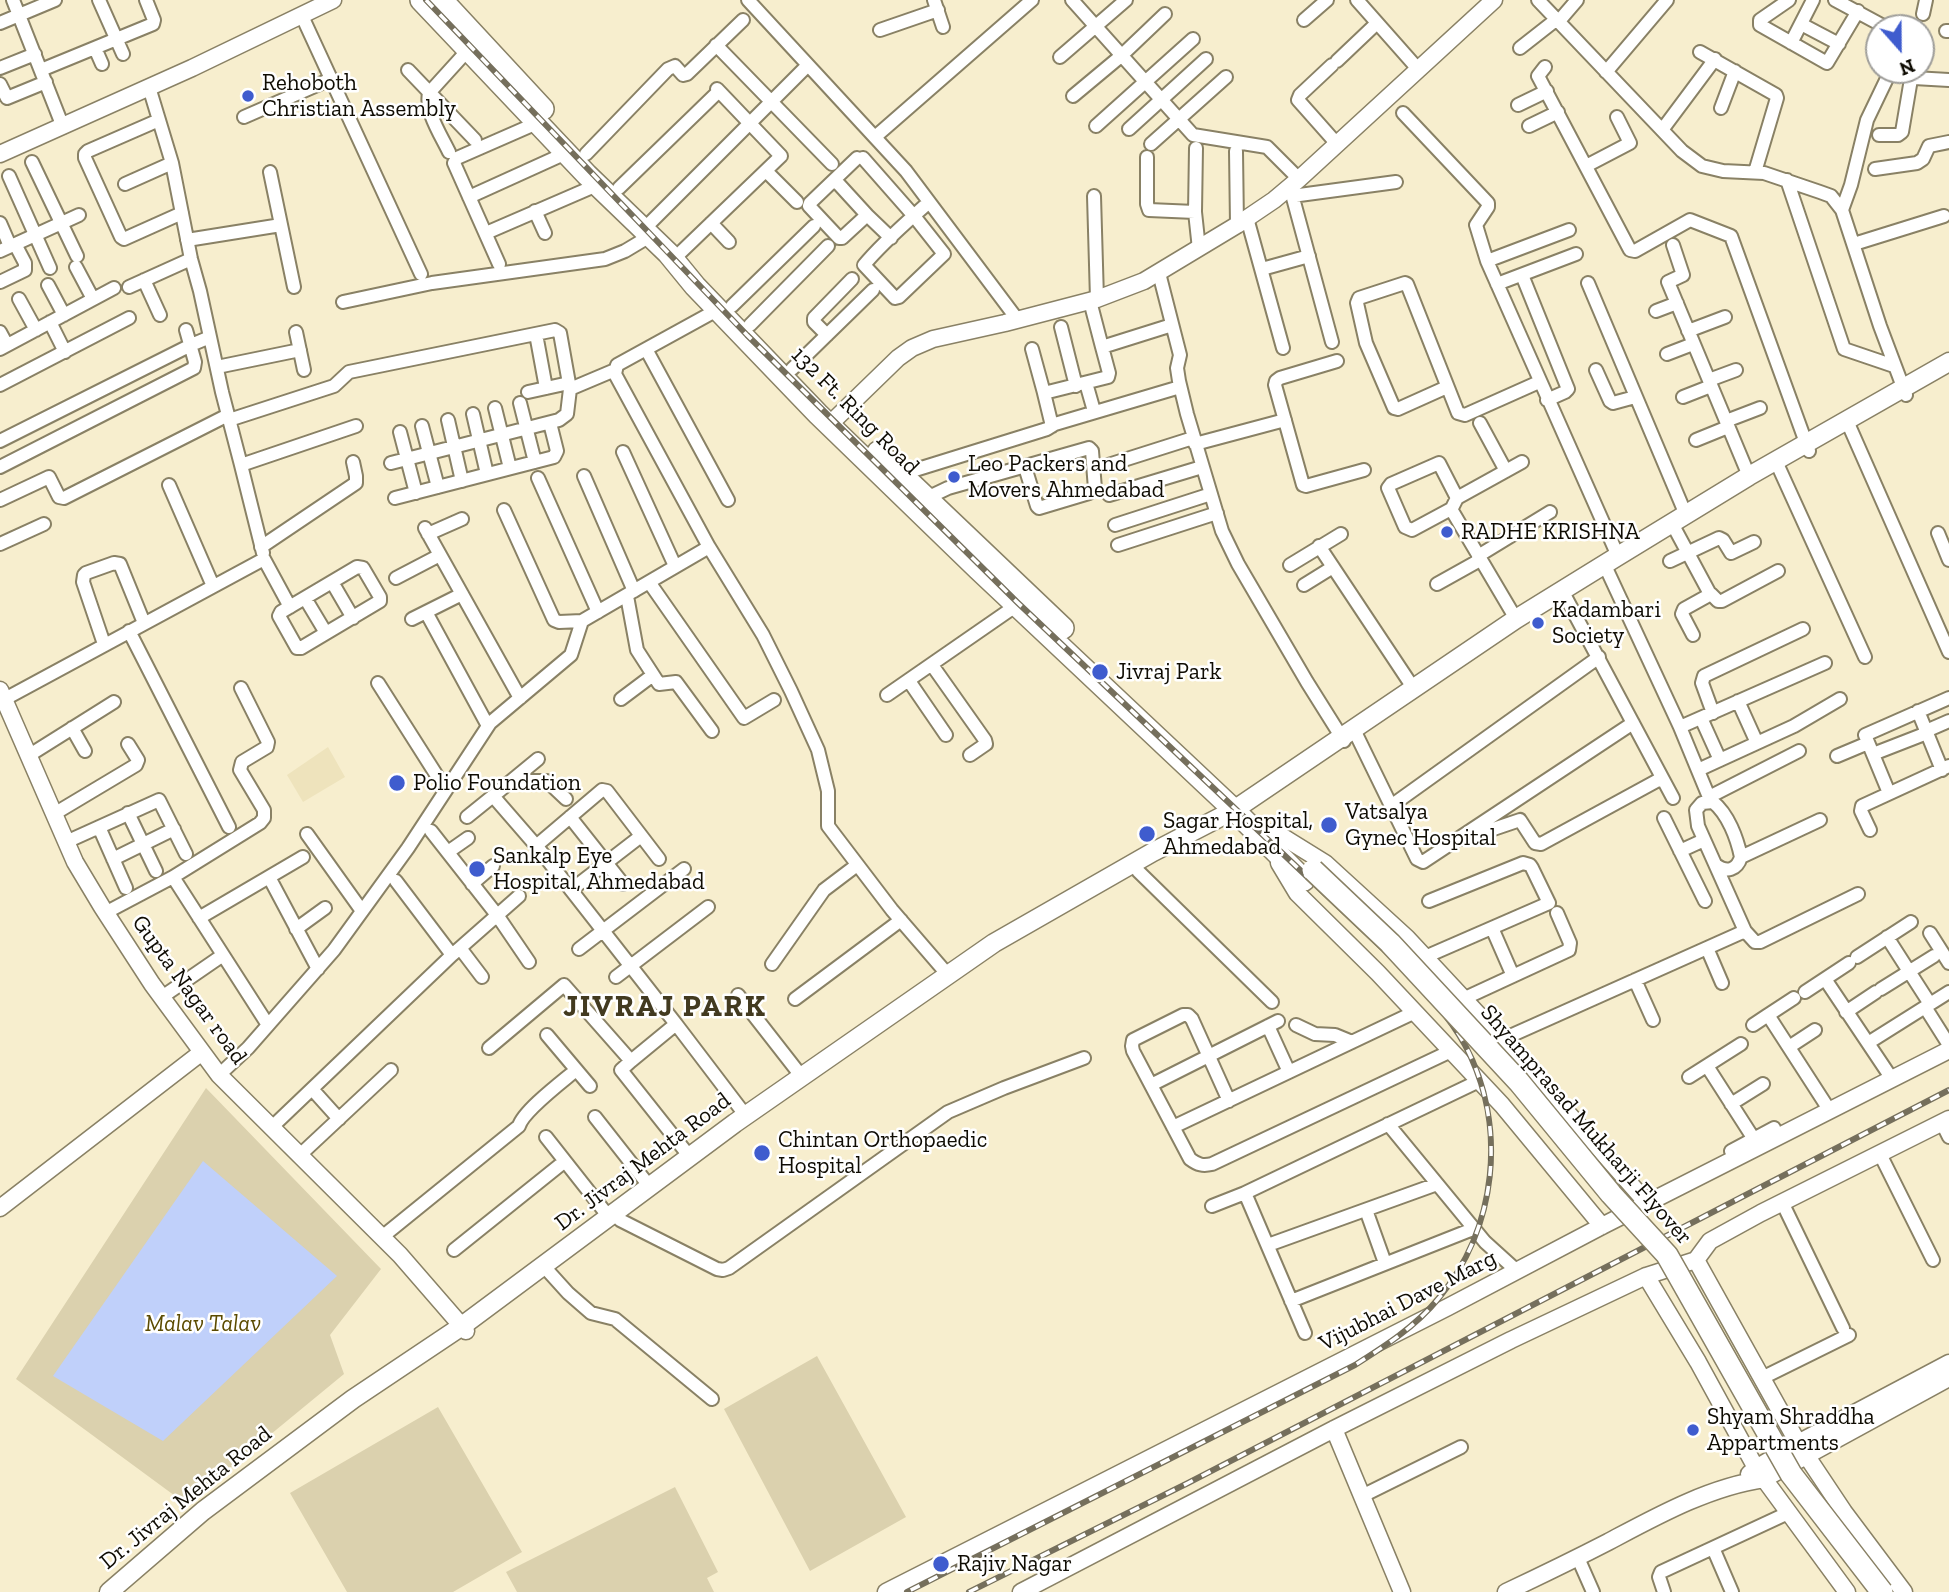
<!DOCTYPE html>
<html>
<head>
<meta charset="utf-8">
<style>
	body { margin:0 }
	#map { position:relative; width:1949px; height:1592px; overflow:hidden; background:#f7eece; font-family:"Zilla Slab",serif }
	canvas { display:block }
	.north { position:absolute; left:1865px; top:14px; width:70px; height:70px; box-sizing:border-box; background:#fff; border:2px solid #9f9e9a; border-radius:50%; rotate:159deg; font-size:19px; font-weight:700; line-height:28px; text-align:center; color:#0f0c03 }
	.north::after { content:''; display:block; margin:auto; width:24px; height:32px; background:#3f5cce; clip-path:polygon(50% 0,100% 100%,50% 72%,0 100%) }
</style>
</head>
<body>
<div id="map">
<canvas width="1949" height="1592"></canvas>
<div class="north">N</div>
</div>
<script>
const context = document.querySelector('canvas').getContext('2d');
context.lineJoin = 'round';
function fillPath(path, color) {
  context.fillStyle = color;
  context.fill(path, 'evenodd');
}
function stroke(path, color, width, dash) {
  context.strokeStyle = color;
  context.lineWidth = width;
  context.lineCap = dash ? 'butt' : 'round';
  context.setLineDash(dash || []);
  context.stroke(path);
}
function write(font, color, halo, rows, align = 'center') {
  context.font = font + ' "Zilla Slab",serif';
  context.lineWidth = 5;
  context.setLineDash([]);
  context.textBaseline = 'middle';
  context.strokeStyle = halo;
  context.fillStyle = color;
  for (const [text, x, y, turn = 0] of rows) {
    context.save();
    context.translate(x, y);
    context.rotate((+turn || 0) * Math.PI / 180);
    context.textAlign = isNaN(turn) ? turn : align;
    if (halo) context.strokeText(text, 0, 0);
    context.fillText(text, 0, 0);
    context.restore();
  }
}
const built = new Path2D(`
	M328 747 345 777 303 802 287 775Z`);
const green = new Path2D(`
	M206 1088 381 1269 330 1335 344 1374 186 1504 16 1379Z
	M817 1356 906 1517 810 1571 724 1409Z
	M438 1407 522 1552 453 1592H347L290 1493Z
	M675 1487 718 1572 707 1578 714 1592H517L506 1572Z`);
const water = new Path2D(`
	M203 1161 337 1276 163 1441 53 1376Z`);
const minor = new Path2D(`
	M13 0 63 127
	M99 0 123 54
	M748 0 906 171 1017 319
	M934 0 943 27
	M1072 0 1193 135 1267 147 1299 179
	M1357 0 1418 69
	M1538 0 1682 151 1702 166 1723 171 1764 173 1820 192 1831 196 1842 210 1880 326 1906 395
	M1789 0 1760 20V25L1827 63 1858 11
	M1835 0 1887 28
	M1923 14 1926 0
	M302 16 421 274
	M1304 20 1327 0
	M1559 21 1577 0
	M0 23 55 0
	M1801 24 1839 44
	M880 30 938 10
	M1946 31H1949
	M1791 43 1813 0
	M716 45 832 164
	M95 48 102 64
	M1520 48 1557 19
	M1700 52 1776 95 1777 98 1755 172
	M1060 57 1126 0
	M1337 61 1377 23
	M1332 65 1300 95 1298 100 1337 144
	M1545 67 1538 76 1630 250 1635 251 1690 220 1731 236 1809 451
	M0 68 35 54
	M41 70 153 24 154 20 146 0
	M408 70 475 140
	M1606 72 1667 0
	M0 84 7 98 46 82
	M149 87 172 163 191 259 200 291 222 392 241 465 356 426
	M1073 96 1121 56 1165 14
	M1518 105 1547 91
	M1721 108 1735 71
	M1403 113 1488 203V207L1476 225 1487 261 1618 556
	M244 117 331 79
	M159 120 88 151 85 154V158L121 237 124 239 182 213
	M1096 126 1193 39
	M1529 126 1558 112
	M1129 129 1206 59
	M1662 130 1715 59
	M1879 135H1898L1902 132 1911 79 1914 78 1949 80
	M875 137 1032 0
	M1151 144 1226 77
	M1196 148 1195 212 1199 249
	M1236 151 1237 225
	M449 152C441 135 425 112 429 93L468 50
	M586 154 668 69 675 66 683 75 687 74 743 20
	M1147 157V204L1149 210 1195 212
	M857 158 810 203 809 206 839 238H842L867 215 891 238
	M863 158 914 216 944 254 899 297 895 298 864 265C883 242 907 222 929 202
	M32 162 77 256
	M1586 166 1630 143 1617 117
	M1875 169 1917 163 1923 159 1929 146 1949 142
	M766 171 797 202
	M270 172 294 287
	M9 176 50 268
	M835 180 867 215
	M1787 180 1844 349 1894 366
	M125 184 172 163
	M1290 187 1332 342
	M619 188 719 91
	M1094 196 1097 299
	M1292 196 1396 182
	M469 197 566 153
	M1842 210 1851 185 1867 120 1891 70
	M535 211 545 233
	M1247 218 1283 348
	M651 222 808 65
	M0 223 10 246
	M711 223 729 242
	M486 233 597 185
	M187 240 281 225
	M1854 244 1944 216
	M1673 245 1683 275 1668 282 1749 476
	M0 251 79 215
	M680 253 781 156 717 89
	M1487 261 1569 230
	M499 264 454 163 457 158 537 123
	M76 267 93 299
	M1262 269 1309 256
	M1159 273 1180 355 1177 368 1179 381 1187 414 1222 531 1238 564 1307 682 1344 741
	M1522 275 1568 389 1565 392 1547 400
	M144 280 160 315
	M0 282 25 270V263L15 244
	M1588 283 1686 515
	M1497 284 1576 254
	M48 285 64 315
	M129 287 191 259
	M19 299 36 330
	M1090 301 1102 347 1172 325
	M343 302 432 283 605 259 625 251 650 236
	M732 306 814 226
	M717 310 617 365 615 374 709 547 763 635 791 691 818 750 828 791V826L892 910 948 975
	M1656 311 1677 303
	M50 322 65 352
	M750 325 828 246
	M1061 327 1076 386
	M1688 331 1725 317
	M0 332 7 345
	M296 332 304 370
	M536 334 546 388
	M827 335 814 322V318L852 279
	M0 349 114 288
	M646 349 728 500
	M1032 349 1044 393 1108 377 1109 373 1102 347
	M1667 354 1693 344
	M1337 361 1280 378 1276 381 1275 385 1303 485 1306 486 1364 470
	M217 367 300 350
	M792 369 873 290
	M1596 370 1610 401 1613 403 1635 397
	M1709 380 1736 370
	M1086 383 1094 411
	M0 385 129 318
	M1447 387 1398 409 1394 408 1366 343 1357 303 1359 298 1405 283 1407 284 1458 413 1465 415 1539 382
	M528 392 569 383
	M1044 393 1052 426
	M1683 397 1711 386
	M520 403 535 462
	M495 408 510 468
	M473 414 487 474
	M229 420 334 386 349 372 555 330 560 333 570 389
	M448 420 462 481
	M1726 421 1760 408
	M1847 421 1949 652
	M1480 423 1506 471
	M422 426 438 487
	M400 432 416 493
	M1696 440 1728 427
	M0 441 191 345 210 337
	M1195 444 1285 420
	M623 452 675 566
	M391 463 559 420 567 414 570 389 615 370
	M241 465 263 553
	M1108 465 1193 438
	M0 467 194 368 195 362 186 330
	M1779 468 1865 657
	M902 474 1047 429 1055 424 1180 387
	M584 476 634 591
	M538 478 598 612
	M169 485 213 586
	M1109 495 1202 467
	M395 498 554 457 557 451 550 423
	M927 498 948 488 1089 448 1092 451 1095 489 1089 493 1039 508 1037 506 1025 467
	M1457 498 1439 463 1391 484 1388 488 1405 527 1412 530 1451 509 1516 619
	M0 500 49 477 59 497 64 498 228 415
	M1453 506 1457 498 1522 462
	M504 510 554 620 559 622 582 621
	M1115 525 1211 494
	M425 528 520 698
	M1675 529 1710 594
	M1938 533 1949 560
	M428 534 462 519
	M0 544 44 524
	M1118 545 1217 513
	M1319 546 1414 689
	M261 547 356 483V476L353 462
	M1478 556 1550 512
	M1670 561 1719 538 1723 540 1731 553 1754 542
	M1290 565 1341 534
	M357 567 363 568 380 597V601L301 648H297L279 616 281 612Z
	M1607 570 1680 727 1711 802
	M396 578 440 555
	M332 582 353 618
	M649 582 744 718 774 700
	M1437 584 1480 560
	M1304 585 1333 567
	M627 596 637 650 659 684 676 682 712 731
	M1565 596 1673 798
	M305 598 326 633
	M426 612 488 726
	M412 619 462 594
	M129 631 229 827
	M1693 635 1682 614 1684 609 1711 594 1718 601H1722L1778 571
	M104 644 83 582 84 575 86 573 114 563 120 564 144 623
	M932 665 985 740 986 744 970 755
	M909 681 946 735
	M378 683 446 790
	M887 695 1017 605
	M621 699 653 675
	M3 700 264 559 290 607
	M1738 701 1757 743
	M1918 711 1942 770
	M1713 713 1702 683 1704 676 1803 629
	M1701 718 1720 760
	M1680 727 1825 663
	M72 728 85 751
	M1926 731 1949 721
	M1357 736 1417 859 1423 862 1633 723
	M1873 754 1927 733
	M28 756 114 702
	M1837 756 1868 743
	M538 759 493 796 539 849 676 1024
	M1698 770 1794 726 1840 699
	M518 777 522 781H547L566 799
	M1889 793 1865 735 1949 698
	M1709 797 1799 751
	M1391 806 1599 657
	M128 813 156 871
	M54 814 136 765 138 760 128 744
	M467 817 493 796
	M570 817 623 884
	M1664 818 1705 901
	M99 827 126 888
	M1870 830 1861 811 1862 806 1949 766
	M431 831 497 915 529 962
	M307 834 362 911
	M1464 839 1520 820 1535 843 1541 844 1662 778
	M66 842 159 800 186 854
	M536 846 602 790 607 791 659 859
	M1680 851 1704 840
	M448 852 468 838
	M113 859 174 829
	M1716 865C1727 873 1737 870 1741 857L1820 820
	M1138 871 1272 1002
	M173 877 268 1025
	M269 877 318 969
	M472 884 493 866
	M571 890 641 836
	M105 913 173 877 260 823 264 818V810L240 770 242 762 267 747 268 742 241 688
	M199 918 303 857
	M1492 928 1513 976
	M296 929 325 908
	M1745 931 1755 942H1760L1858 894
	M1930 933 1949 963
	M1887 937 1930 1004
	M460 948 482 977
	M1707 948 1722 983
	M579 949 684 869
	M452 955 519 896
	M1425 957 1549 903 1532 868 1530 865 1523 863 1429 901
	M1857 957 1911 922
	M772 964 824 890 857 865
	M616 977 708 907
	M1825 979 1892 1079
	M1635 980 1653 1020
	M1881 989 1934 956
	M1805 992 1849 963
	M738 995 802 1077
	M162 997 223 955
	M1794 998 1768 1015 1830 1111
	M795 999 901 920
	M1463 999 1569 950 1570 943 1557 913
	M1925 1007 1949 1045
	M1846 1012 1876 992
	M1296 1025 1315 1034 1335 1035 1352 1042
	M1753 1025 1768 1015
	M1268 1026 1289 1072
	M547 1035 590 1086
	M1501 1040 1745 931 1698 826 1696 810 1702 803 1713 802C1728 814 1737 838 1741 857
	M1868 1043 1949 992
	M1789 1047 1815 1030
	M489 1048 564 985 631 1061 676 1024 746 1116
	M631 1061 621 1070 690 1157
	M1707 1066 1759 1147
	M219 1075 248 1048 334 950 408 848 490 723 571 655 582 621 709 547
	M1689 1077 1741 1044
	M1151 1085 1278 1021
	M312 1089 339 1119
	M1229 1101 1192 1019 1188 1015H1183L1133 1040 1132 1046 1133 1051 1190 1159C1198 1165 1203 1166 1212 1164L1451 1051
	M1731 1104 1763 1084
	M595 1117 650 1187
	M1942 1123 1949 1137
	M1388 1124 1485 1242 1517 1271
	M272 1127 452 955 396 881
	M1173 1127 1415 1012
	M546 1137 609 1217
	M1731 1151 1774 1128
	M1880 1154 1933 1260
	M300 1155 391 1070
	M1782 1202 1843 1328
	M1212 1206 1245 1193
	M1366 1210 1385 1263
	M620 1220 717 1269 723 1270 729 1268 948 1112 1004 1088 1084 1058
	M382 1237 519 1126C523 1111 563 1081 576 1070
	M1268 1245 1437 1184
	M454 1250 565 1161
	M549 1272 568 1293 591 1313 615 1319 712 1399
	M1291 1301 1473 1229
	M1305 1333 1245 1193 1479 1081
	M1762 1378 1849 1335
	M1362 1496 1461 1447
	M1713 1548 1732 1592
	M1578 1558 1593 1592
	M1664 1592 1659 1577 1661 1572 1788 1513`);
const tertiary = new Path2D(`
	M0 154 192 68 333 0
	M830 424 898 358 912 348 933 339 1005 323 1097 299 1144 281 1237 225 1274 200 1299 179 1494 0
	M0 690 75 862 102 907 152 984 219 1075 400 1255 466 1331
	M1275 832 1325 863 1407 938 1529 1069 1647 1203
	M1279 863 1297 893 1378 973 1502 1105 1602 1226
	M0 1208 202 1052
	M1696 1260 1798 1443 1844 1512 1904 1592
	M1646 1276 1698 1362 1756 1468 1847 1592
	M1334 1429 1402 1592
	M1749 1474 1756 1468 1798 1443 1949 1363
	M886 1592 1448 1307 1602 1226 1949 1050
	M1021 1592 1334 1429 1511 1340 1646 1276 1696 1260 1710 1241 1761 1213 1949 1119
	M1506 1592C1540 1576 1575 1559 1608 1542 1657 1516 1709 1487 1764 1479L1949 1378`);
const secondary = new Path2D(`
	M109 1592 203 1511 353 1399 462 1326 735 1123 994 943 1153 852 1234 810 1516 619 1618 556 1749 476 1949 362`);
const primary = new Path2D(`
	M421 0 587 175 668 253 695 286 818 414 978 569 1234 810 1304 880
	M442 0 543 109
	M878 452 1063 628`);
const rail = new Path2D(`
	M426 0 747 335 1018 603 1394 959C1420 986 1447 1012 1465 1045 1508 1126 1497 1229 1438 1299 1415 1327 1385 1346 1355 1365L907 1592
	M969 1592 1188 1483 1949 1090`);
const primaryBridge = new Path2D(`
	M1313 870 1390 943 1519 1082 1611 1194 1667 1255 1791 1474 1882 1592`);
const markers = [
	[248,96,7,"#3f5cce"],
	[954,477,7,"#3f5cce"],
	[1447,532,7,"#3f5cce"],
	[1538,623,7,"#3f5cce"],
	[1100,672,9,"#3f5cce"],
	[397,783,9,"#3f5cce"],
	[1329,825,9,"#3f5cce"],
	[1147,834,9,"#3f5cce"],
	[477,869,9,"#3f5cce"],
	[762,1153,9,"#3f5cce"],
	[1693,1430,7,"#3f5cce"],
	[941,1564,9,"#3f5cce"]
];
const poiNames = [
	["Rehoboth",262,83],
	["Christian Assembly",262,109],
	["Leo Packers and",968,464],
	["Movers Ahmedabad",968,490],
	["RADHE KRISHNA",1461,532],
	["Kadambari",1552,610],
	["Society",1552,636],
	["Jivraj Park",1116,672],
	["Polio Foundation",413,783],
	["Vatsalya",1345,812],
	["Gynec Hospital",1345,838],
	["Sagar Hospital,",1163,821],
	["Ahmedabad",1163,847],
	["Sankalp Eye",493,856],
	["Hospital, Ahmedabad",493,882],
	["Chintan Orthopaedic",778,1140],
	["Hospital",778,1166],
	["Shyam Shraddha",1707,1417],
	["Appartments",1707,1443],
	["Rajiv Nagar",957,1564]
];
const streetNames = [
	["132 Ft. Ring Road",855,411,45],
	["Gupta Nagar road",189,990,54],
	["Shyamprasad Mukharji Flyover",1586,1125,49],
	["Dr. Jivraj Mehta Road",643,1162,-37],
	["Vijubhai Dave Marg",1408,1301,-27],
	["Dr. Jivraj Mehta Road",186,1498,-39]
];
const parkNames = [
	["Malav Talav",203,1324]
];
const districtNames = [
	["JIVRAJ PARK",665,1007]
];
fillPath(built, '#eee3bc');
fillPath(green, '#dbd1ae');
fillPath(water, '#c0d0fa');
stroke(minor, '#898165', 16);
stroke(tertiary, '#898165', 19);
stroke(secondary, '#898165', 21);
stroke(primary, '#898165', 24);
stroke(minor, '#fff', 12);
stroke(tertiary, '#fff', 16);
stroke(secondary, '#fff', 18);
stroke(primary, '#fff', 21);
stroke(rail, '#756f5c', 6);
stroke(rail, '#fff', 3.5, [10]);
stroke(primaryBridge, '#898165', 24, []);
stroke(primaryBridge, '#fff', 21);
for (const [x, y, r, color] of markers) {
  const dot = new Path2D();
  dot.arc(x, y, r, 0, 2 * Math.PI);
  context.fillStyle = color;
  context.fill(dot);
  stroke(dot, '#fff', 2.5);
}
write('23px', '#0f0c03', '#fff', poiNames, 'left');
write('23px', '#0f0c03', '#fff', streetNames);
write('italic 23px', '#5b4b01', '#fff', parkNames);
context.letterSpacing = '2px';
write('bold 30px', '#423a20', '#fff', districtNames);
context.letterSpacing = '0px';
</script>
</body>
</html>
